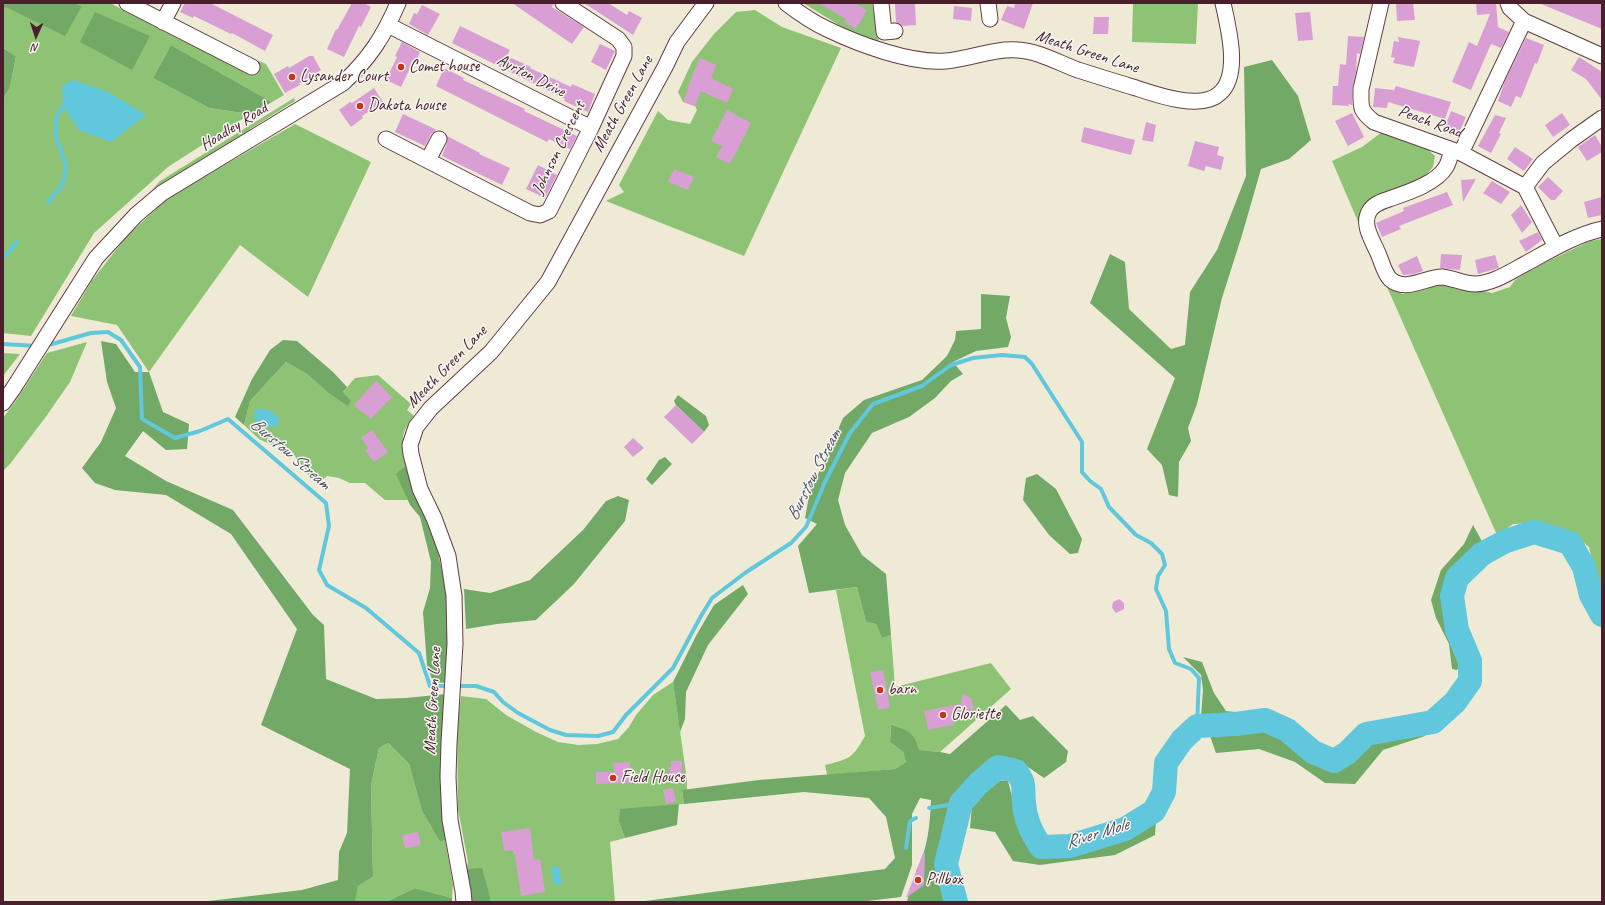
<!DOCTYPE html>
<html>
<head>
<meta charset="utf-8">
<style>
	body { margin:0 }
	#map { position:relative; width:1605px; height:905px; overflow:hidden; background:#efead6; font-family:Caveat,sans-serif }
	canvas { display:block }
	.frame { position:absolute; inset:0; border:4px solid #4a1f2b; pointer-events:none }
	.north { position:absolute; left:16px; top:16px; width:40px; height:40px; -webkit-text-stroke:3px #f6f6f2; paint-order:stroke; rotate:183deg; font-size:11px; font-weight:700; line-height:16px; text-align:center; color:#4a1f2b }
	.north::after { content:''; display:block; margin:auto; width:14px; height:18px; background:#4a1f2b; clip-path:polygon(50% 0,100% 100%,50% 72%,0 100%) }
</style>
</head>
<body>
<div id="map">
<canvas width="1605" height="905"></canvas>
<div class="frame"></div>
<div class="north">N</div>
</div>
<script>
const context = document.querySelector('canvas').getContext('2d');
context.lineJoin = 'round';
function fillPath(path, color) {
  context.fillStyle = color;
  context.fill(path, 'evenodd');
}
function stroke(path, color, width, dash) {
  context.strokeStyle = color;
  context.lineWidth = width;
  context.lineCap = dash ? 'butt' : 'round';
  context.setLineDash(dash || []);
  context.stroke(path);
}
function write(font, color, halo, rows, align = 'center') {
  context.font = font + ' Caveat,sans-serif';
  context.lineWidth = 3;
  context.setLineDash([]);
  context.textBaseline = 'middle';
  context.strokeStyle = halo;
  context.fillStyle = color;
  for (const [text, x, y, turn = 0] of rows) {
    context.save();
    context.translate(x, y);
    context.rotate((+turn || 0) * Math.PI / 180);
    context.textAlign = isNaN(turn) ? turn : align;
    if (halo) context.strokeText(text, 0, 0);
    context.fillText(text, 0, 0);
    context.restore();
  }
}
const green = new Path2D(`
	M74 3H110L177 38 253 74 259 61 266 64 284 95 272 102 171 45 153 78 209 108 250 114 168 167 94 233 31 336 3 333V100L10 87 16 56 3 48V9L5 7 81 6Z
	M803 3H872L879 42 847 30Z
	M1133 3H1198L1196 44 1132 42Z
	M755 10 782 27 841 48 744 256 606 201 624 192 619 185 658 111 668 120 690 124 697 110 695 106 683 102 678 92 692 62 714 34 736 12Z
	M294 98 295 101 250 129 241 142 232 148 220 149 152 190 160 181Z
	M295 124 371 162 308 297 240 245 149 372 117 325 71 316 91 282 126 237 168 198Z
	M1382 132 1424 146 1435 156 1433 167 1423 178 1373 199 1364 210 1359 224 1332 161 1362 147Z
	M1602 239V600L1594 586V568L1589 547 1571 533 1532 523 1513 524 1497 535 1387 287 1403 294 1440 284 1460 290 1483 291 1492 293 1510 287 1515 280 1538 266 1590 241Z
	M87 342 70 382 45 418 10 464 3 471V418L15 402 47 353Z
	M3 353 20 354 3 376Z
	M286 362 307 374 327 392 348 405 351 400 343 392 355 378 378 375 411 404 407 410 414 416C399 433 402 444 406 465L397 474 408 500H385L365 483H350L339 478 327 476 317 485 306 472 290 449 272 445 259 439 244 425 250 401Z
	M857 587 866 622 876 624 882 638 891 635 895 687 991 663 1011 689 940 752 918 750C914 733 905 731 891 724L890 742 903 752 906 762 895 769 827 775 825 765C849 759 852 759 865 736L836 590Z
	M673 682 687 780V790L682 791 684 804 639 808 619 822 625 838 610 842 615 902H470L466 869 468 862 458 809 457 728 461 696 486 699 506 715 536 732 558 742 578 745 597 744 618 739 629 727 636 715 653 695Z
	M388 743 409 764 422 811 440 842 445 840 453 885 452 898 415 888 386 902 354 901 358 886 373 877 371 785 379 748Z`);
const forest = new Path2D(`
	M3 3H74L82 6 65 36 6 7 3 9Z
	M95 12 150 36 132 70 80 42Z
	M171 45 272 102 250 114 209 108 153 78Z
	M3 48 16 56 10 87 3 100Z
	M1272 60 1298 96 1311 140 1289 159 1261 169 1242 235 1222 298 1197 404 1188 428 1191 441 1179 462 1178 497 1169 495 1162 465 1147 449 1175 378 1090 303 1110 254 1125 262 1129 309 1171 349 1185 345 1190 292 1217 250 1246 176 1244 67Z
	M981 294 1010 296 1006 318 1011 337 1008 347 976 351 953 362 963 374 951 381 935 398 909 417 872 433 845 473 838 500 845 525 862 555 886 574 891 635 882 638 876 624 866 622 857 587 809 593 798 546 817 524 805 518 810 491 829 451 843 418 864 400 922 380 947 356 955 340 956 331 981 329Z
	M283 340 297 341 333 372 347 387 343 392 351 400 348 406 327 392 307 374 286 362 250 401 244 425 235 417 252 379 270 350Z
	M101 341 116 344 135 372H149L163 412 189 424 187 449 166 450 143 431 125 456 166 481 233 510 313 615 324 625 326 679 376 699 406 698 446 694 441 774 445 840 440 842 422 811 409 764 388 743 379 748 371 785 373 877 358 886 355 901 369 902H200L302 890 338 880 339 852 347 833 350 769 261 725 297 629 231 534 166 495 115 490 95 483 82 468 101 442 116 408 107 382Z
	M678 395 706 416 709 425 704 432 676 405 674 401Z
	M665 457 672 464 652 485 646 479 659 460Z
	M406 465 417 499 437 547 447 596 448 683 433 682 427 665 423 612 430 588 431 562 420 517 410 505 396 474Z
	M1037 474 1056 489 1082 539 1078 553 1070 554 1049 535 1023 500 1026 478Z
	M618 496 629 500 625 521 574 584 536 620 497 624 466 629 464 589 490 593 530 580 583 530 606 501Z
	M1473 525 1483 543C1474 551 1455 566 1449 575 1436 593 1453 642 1462 661L1457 670 1452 669 1449 644 1436 618 1431 600 1441 570 1464 544Z
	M743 585 748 594 708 645 686 692 685 719 680 732 673 682 697 634 714 605Z
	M1183 657 1202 662 1214 693 1226 711 1244 713 1267 712 1240 720 1242 734 1275 731 1329 768 1344 766 1366 745 1393 736 1421 731 1425 736 1383 750 1355 784 1325 783 1295 762 1259 749 1216 753 1210 736 1200 730 1203 690 1201 675Z
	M1006 705 1020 720 1033 716 1068 751 1066 762 1044 778 1025 765 1003 761 988 770 957 800 951 830 940 862 944 880 952 902H907L910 888 916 890 924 875 916 871C928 850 930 823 931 800L920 798 912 814V865L901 897 859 902H638L885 869 895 858 886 817 869 798 804 792 684 804 682 790 759 780 895 769 906 762 903 752 890 742 891 724C907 732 913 729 919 750L940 752 950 754Z
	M994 780 1008 781 1017 816 1031 852 1046 857 1089 849 1156 821 1155 835 1115 855 1040 865 1013 861 995 832 970 828 972 805Z
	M679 804 677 825 625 838 619 822 620 809Z
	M482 868 490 897 489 902H470L466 869Z
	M415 888 452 898V902H386Z`);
const water = new Path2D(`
	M73 80 108 92 146 115 111 142 79 130 63 106 62 86Z
	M257 409C267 408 271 411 278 417L279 424 268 428 255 420 254 414Z
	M559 866 562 884 554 885 551 868Z`);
const stream = new Path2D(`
	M48 202 63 184 66 165 56 137V118L63 106
	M3 258 17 242
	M3 344 37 346
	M45 346 91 333 108 332 121 340 140 367 142 419 175 438 200 431 228 419 326 503 329 526 319 570 327 585 366 608 419 653 430 686H449
	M455 686H476L494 692 503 702 518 713 550 730 566 735 598 736 613 732 626 715 673 668 701 616 712 598 745 573 791 543 806 527 825 482 850 433 873 404 922 386 951 365 973 358 1002 355 1025 357 1032 364 1082 442V472L1090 481 1101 489 1109 507 1136 535 1151 543 1162 554 1165 565 1158 576 1156 589 1166 611 1169 649 1175 663 1191 669 1199 678 1197 726
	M929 808 961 803
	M906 848 910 821 916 818`);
const river = new Path2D(`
	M956 902 946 864 961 803 979 783 998 767 1016 771C1027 786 1022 787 1024 803 1025 819 1032 834 1041 847L1070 846 1125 829 1154 811 1164 792 1166 763 1182 740 1197 726 1236 724 1265 720 1287 730 1313 752 1334 761 1347 753 1366 734 1433 722 1455 702 1470 681V661L1457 630 1452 596 1457 578 1482 554 1506 541 1534 532 1570 543 1584 567 1591 595 1602 615`);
const building = new Path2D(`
	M185 3H210L273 35 265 51 232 33 231 34 194 16 193 18 180 12Z
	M352 3H364L371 7 361 27 359 26 344 57 327 49 336 29 337 30Z
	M512 3H554L552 7 584 27 572 44Z
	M584 3H608L627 15 629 11 642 18 633 35Z
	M818 3H854L867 10 856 29 844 22 846 19Z
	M1015 3H1033L1024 29 1001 20 1007 6 1014 8Z
	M1396 3H1413L1415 20 1397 21Z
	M1476 3H1496L1498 27 1509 32 1501 48 1491 44 1471 90 1452 82 1469 42 1477 46 1490 14 1477 15Z
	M1541 3H1602V29L1541 4Z
	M895 4H915L916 25 902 26 896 22Z
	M422 5 440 14 428 35 409 24 414 13 417 14Z
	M954 6 972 8 971 21 953 19Z
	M1310 12 1313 40 1298 41 1295 13Z
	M1094 17H1109L1108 34H1093Z
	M460 26 510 50 507 56 531 67 530 68 571 87 572 84 595 94 588 112 564 101 565 99 452 43Z
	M1348 36 1364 37 1360 54 1357 53 1356 72 1352 89V105L1348 104 1349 106 1332 105 1333 86H1338L1340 64 1346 65Z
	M1398 37 1420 41 1414 67 1393 63 1395 58 1391 57 1394 41 1399 42Z
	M1526 38 1544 45 1537 64 1535 63 1521 98 1516 96 1511 107 1498 101 1505 81Z
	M402 42 420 52 414 65 412 64 401 87 386 80 397 57 395 56Z
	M600 44 615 51 606 70 591 62Z
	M309 56H313L321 70 299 83 300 85 285 93 274 74 288 66 289 68Z
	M1579 57 1602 72V100L1586 79 1571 70Z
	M700 58 716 65 711 78 733 89 727 103 701 91 695 106 683 102 689 86H688Z
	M444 68 464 78 463 80 525 109 524 111 577 136 570 149 549 139 547 142 436 86Z
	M1396 86 1451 102 1445 119 1388 102 1387 108 1373 107 1375 88 1394 90Z
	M374 88 383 102 362 116 363 118 351 127 339 110 350 102 352 103Z
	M727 110 751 123 730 164 716 157 722 146 711 141Z
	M1451 111 1466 117 1458 135 1444 129Z
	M1352 113 1364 137 1348 146 1335 121Z
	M1562 113 1570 125 1553 137 1545 125Z
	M403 114 435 129 436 131 431 134 425 146 395 132Z
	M1495 115 1506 118 1499 133 1501 134 1491 153 1478 146Z
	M1146 122 1156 125 1153 142 1142 140Z
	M1084 127 1135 140 1131 155 1081 142Z
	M1595 135 1602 147V152L1587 161 1578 147Z
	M447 136 480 153 479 154 510 168 502 185 442 156 447 143Z
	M1195 141 1219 147 1217 155 1224 157 1221 170 1206 166 1204 171 1188 166Z
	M1515 147 1533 159 1524 171 1507 159Z
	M538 165 557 175 545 198 526 189Z
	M674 169 694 177 688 190 668 182Z
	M1548 177 1563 191 1555 200H1551L1538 187Z
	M1476 179 1463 202 1461 180Z
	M1492 181 1510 192 1501 204 1483 193Z
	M1447 192 1453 205 1399 226 1401 229 1382 237 1376 223 1404 211 1403 208Z
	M1602 197V215L1588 218 1584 202Z
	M1521 205 1532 222 1522 233 1511 215Z
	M1538 232 1542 240 1526 252 1519 241Z
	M1441 254 1462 255 1460 270 1440 268Z
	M1495 255 1499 268 1478 274 1475 260Z
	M1417 256 1423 271 1414 274 1403 275 1398 265Z
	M376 381 392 397 371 419 354 405Z
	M676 405 704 432 692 444 664 417Z
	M372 430 388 452 374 462 365 450 368 448 361 438Z
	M633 438 644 448 633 457 624 447Z
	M1119 599 1124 603V609L1116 613 1112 608 1113 602Z
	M883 670 890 707 878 710 870 672Z
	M963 693 971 698 974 709 961 712 962 719 953 721V725L928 730 924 711 959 704 960 708Z
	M671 761H682V779H669V767H671Z
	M630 762V783L596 784V772H614L613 763Z
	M673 788 676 801 666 804 663 790Z
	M530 828 534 860 540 859 545 892 521 896 515 854H513V850L504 851 501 832Z
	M418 832 421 845 405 848 402 835Z
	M923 853H925L924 885 906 898Z`);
const minor = new Path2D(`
	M127 3 252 67
	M786 3C799 13 812 22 827 29 858 44 911 64 946 61 970 59 994 48 1018 50 1038 51 1059 63 1078 70 1097 76 1116 82 1136 88 1157 95 1202 111 1220 93 1241 74 1228 27 1223 3
	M881 3 884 32 895 31
	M988 3 990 19
	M1381 3 1361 89C1361 107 1359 110 1374 122L1461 153 1525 187 1556 247
	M1508 3 1510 8 1524 21 1602 56
	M163 22 173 3
	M388 25 591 128
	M386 139 530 213 540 215 549 211 591 128 624 56V47L618 39 563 3
	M1452 150C1450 156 1449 162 1446 167 1436 184 1406 193 1389 199 1381 202 1373 204 1369 212 1362 224 1372 240 1377 251 1381 259 1384 273 1390 279 1405 293 1426 277 1442 277 1453 278 1464 284 1475 284 1492 284 1510 272 1525 264 1549 251 1575 235 1602 229
	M1461 153 1524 21
	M428 160 439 139
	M1525 187 1543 163 1571 140 1602 118
	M3 403 13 389 96 258 136 215 162 193 343 83C369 59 384 36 398 3
	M464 902 463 891 450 820 448 777 449 743 455 644 454 596 448 556 434 518 420 489 411 454 410 445 416 427 431 408 491 352 548 282 665 67 677 42 706 3`);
const markers = [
	[401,67,4,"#c8321e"],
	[292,77,4,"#c8321e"],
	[360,106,4,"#c8321e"],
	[880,690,4,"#c8321e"],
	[943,715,4,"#c8321e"],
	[613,778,4,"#c8321e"],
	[918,880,4,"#c8321e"]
];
const streetNames = [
	["Meath Green Lane",1087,52,18],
	["Ayrton Drive",531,76,27],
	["Meath Green Lane",623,104,-61],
	["Peach Road",1430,122,20],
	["Hoadley Road",234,127,-32],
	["Johnson Crescent",559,148,-64],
	["Meath Green Lane",447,367,-46],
	["Meath Green Lane",433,701,-87]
];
const poiNames = [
	["Comet house",409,67],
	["Lysander Court",300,77],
	["Dakota house",368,106],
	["barn",888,690],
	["Gloriette",951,715],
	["Field House",621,778],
	["Pillbox",926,880]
];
const waterNames = [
	["Burstow Stream",290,454,41],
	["Burstow Stream",814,475,-63],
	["River Mole",1097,834,-17]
];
fillPath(green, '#8ec375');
fillPath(forest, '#72a966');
fillPath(water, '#60c7dd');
stroke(stream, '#60c7dd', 4);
stroke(river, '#60c7dd', 24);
fillPath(building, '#d99fd5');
stroke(minor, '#633d45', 17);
stroke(minor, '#fff', 15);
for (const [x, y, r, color] of markers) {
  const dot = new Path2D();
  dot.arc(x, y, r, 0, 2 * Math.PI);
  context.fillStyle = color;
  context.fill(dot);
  stroke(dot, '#f6f6f2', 1.5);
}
write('17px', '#4a1f2b', '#f6f6f2', streetNames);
write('17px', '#4a1f2b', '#f6f6f2', poiNames, 'left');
write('italic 18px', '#515160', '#f6f6f2', waterNames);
</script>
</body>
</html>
